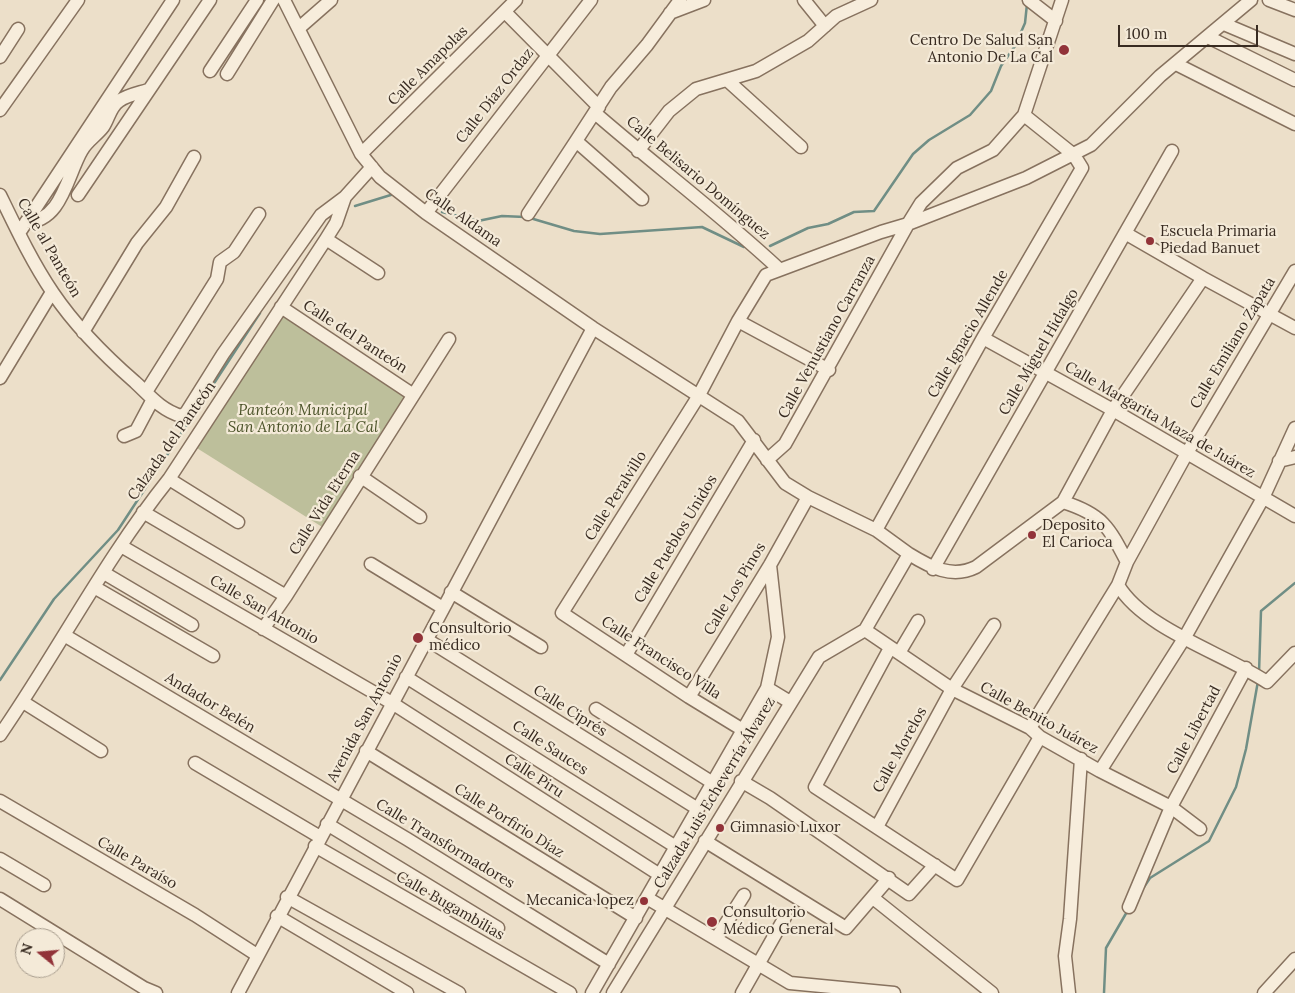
<!DOCTYPE html>
<html>
<head>
<meta charset="utf-8">
<style>
	body { margin:0 }
	#map { position:relative; width:1295px; height:993px; overflow:hidden; background:#ecdfc9; font-family:Lora,serif }
	canvas { display:block }
	.north { position:absolute; left:15px; top:928px; width:50px; height:50px; box-sizing:border-box; background:#f4ead8; border:1px solid #a99e8f; border-radius:50%; rotate:287deg; font-size:14px; font-weight:700; line-height:20px; text-align:center; color:#382b21 }
	.north::after { content:''; display:block; margin:auto; width:18px; height:22px; background:#923339; clip-path:polygon(50% 0,100% 100%,50% 72%,0 100%) }
	.scale { position:absolute; left:1118px; top:25px; width:140px; height:22px; box-sizing:border-box; border:2px solid #382b21; border-top:0; padding-left:6px; font-size:15px; line-height:18px; white-space:nowrap; color:#382b21; -webkit-text-stroke:4px #f4ead8; paint-order:stroke }
</style>
</head>
<body>
<div id="map">
<canvas width="1295" height="993"></canvas>
<div class="north">N</div>
<div class="scale">100 m</div>
</div>
<script>
const context = document.querySelector('canvas').getContext('2d');
context.lineJoin = 'round';
function fillPath(path, color) {
  context.fillStyle = color;
  context.fill(path, 'evenodd');
}
function stroke(path, color, width, dash) {
  context.strokeStyle = color;
  context.lineWidth = width;
  context.lineCap = dash ? 'butt' : 'round';
  context.setLineDash(dash || []);
  context.stroke(path);
}
function write(font, color, halo, rows, align = 'center') {
  context.font = font + ' Lora,serif';
  context.lineWidth = 4.5;
  context.setLineDash([]);
  context.textBaseline = 'middle';
  context.strokeStyle = halo;
  context.fillStyle = color;
  for (const [text, x, y, turn = 0] of rows) {
    context.save();
    context.translate(x, y);
    context.rotate((+turn || 0) * Math.PI / 180);
    context.textAlign = isNaN(turn) ? turn : align;
    if (halo) context.strokeText(text, 0, 0);
    context.fillText(text, 0, 0);
    context.restore();
  }
}
const cemetery = new Path2D(`
	M281 307 412 394 327 530 192 445Z`);
const stream = new Path2D(`
	M355 206 394 194
	M442 212 478 221 502 216 525 217
	M530 218 574 231 600 234 702 227 744 247
	M770 246 808 228 828 224 854 212 874 211 913 154 929 140 970 115 991 91 1001 66 1015 46 1025 23 1027 4
	M1259 673 1261 611 1295 583
	M0 680 54 599 118 530 260 313
	M1144 887 1150 878 1209 841 1236 787 1246 749 1258 681
	M1104 993 1106 948 1128 910`);
const minor = new Path2D(`
	M284 0 361 154 380 177 426 213 593 328 738 421 785 483 808 497 876 530 909 554 865 630 819 657 613 993
	M804 0 825 26
	M1029 0 1056 21
	M1269 0 1295 10
	M505 12 599 107
	M670 13 704 0
	M1224 24 1295 54
	M299 28 331 0
	M1208 37 1295 80
	M0 57 18 29
	M1176 64 1295 124
	M210 71 257 0
	M227 74 273 0
	M727 80 801 147
	M0 110 78 0
	M595 113C656 166 720 214 779 269
	M638 151 669 111 696 89 756 71 808 41 836 16 871 0
	M361 154 516 0
	M0 195C16 228 32 262 53 293 76 327 104 355 135 382 150 396 161 410 181 416L186 413 223 354 321 215 345 197
	M78 195 210 0
	M642 199 576 141 611 87 647 45 680 0
	M426 213 591 0
	M528 214 576 141
	M26 222C62 222 67 175 82 150 87 141 97 135 103 127 109 118 110 107 119 101 127 95 139 93 148 90
	M19 233 173 0
	M1125 233 1203 278 1295 328
	M326 239 378 273
	M281 307 412 394
	M738 321 829 370
	M83 332 137 243 166 207 194 157
	M983 338 1113 410 1295 516
	M0 378 52 292
	M146 392 217 279 220 262 234 252 259 214
	M124 436 136 431 153 399
	M767 460 785 444 908 224 1026 178 1091 145 1160 76 1251 0
	M1279 461 1295 457
	M360 476 420 517
	M169 479 238 522
	M1063 502 1113 410 1203 278
	M143 512 286 596
	M876 530 983 338 1082 168 1074 155 1024 115
	M121 546 392 703 660 875
	M909 554C930 567 952 579 976 567L1063 502C1102 514 1109 527 1127 562L1118 585C1144 629 1223 653 1267 682L1295 653
	M1127 562 1187 453 1295 271
	M371 564 443 608
	M933 569 1172 151
	M104 573 192 625
	M94 587 213 656
	M451 592 541 647
	M263 629 286 596 449 339
	M865 630 952 689 1030 728 1040 737 1100 771 1171 807 1200 829
	M64 635 407 839 609 964
	M426 639 698 809
	M890 648 815 787 957 880 1040 737
	M899 653 918 621
	M626 655 754 440
	M406 677 676 847
	M767 688 790 702
	M689 697 770 565 808 497
	M23 702 101 751
	M596 709 713 783
	M1030 728 1118 585
	M743 730 689 697 562 613 698 397 738 321 766 275 881 232 908 224 921 203 957 168 993 150 1024 115 1062 0
	M0 735C58 651 105 559 169 479L326 239 336 223 345 197 372 167
	M366 751 636 918
	M195 763 320 837
	M1100 771 1185 637 1263 498 1295 428
	M741 781 770 798 909 894 935 865
	M0 801 195 915 257 955
	M327 824 498 928
	M877 827 952 689 994 625
	M705 841 846 928 889 878
	M315 846 570 993
	M0 859 44 885
	M287 897 459 993
	M647 898 790 983 894 993
	M873 898 992 993
	M0 899 144 988 156 993
	M1129 907 1171 807 1246 668
	M277 916 407 993
	M716 939 744 895
	M238 993 593 328
	M592 993 767 688 778 637 770 565
	M742 993 785 917
	M1069 993 1065 956 1070 919 1081 759
	M1264 993 1295 959`);
const markers = [
	[1064,50,6,"#923339"],
	[1150,241,5,"#923339"],
	[1032,535,5,"#923339"],
	[418,638,6,"#923339"],
	[720,828,5,"#923339"],
	[644,901,5,"#923339"],
	[712,922,6,"#923339"]
];
const poiNames = [
	["Centro De Salud San",1053,41,"right"],
	["Antonio De La Cal",1053,58,"right"],
	["Escuela Primaria",1160,232],
	["Piedad Banuet",1160,249],
	["Deposito",1042,526],
	["El Carioca",1042,543],
	["Consultorio",429,629],
	["médico",429,646],
	["Gimnasio Luxor",730,828],
	["Mecanica lopez",634,901,"right"],
	["Consultorio",723,913],
	["Médico General",723,930]
];
const streetNames = [
	["Calle Amapolas",428,66,-45],
	["Calle Díaz Ordaz",495,96,-52],
	["Calle Belisario Domínguez",698,178,40],
	["Calle Aldama",463,218,35],
	["Calle al Panteón",49,248,60],
	["Calle Ignacio Allende",968,334,-60],
	["Calle del Panteón",355,337,33],
	["Calle Venustiano Carranza",827,337,-61],
	["Calle Emiliano Zapata",1233,343,-59],
	["Calle Miguel Hidalgo",1039,352,-60],
	["Calle Margarita Maza de Juárez",1160,420,30],
	["Calzada del Panteón",172,441,-55],
	["Calle Peralvillo",616,496,-58],
	["Calle Vida Eterna",325,503,-58],
	["Calle Pueblos Unidos",676,539,-59],
	["Calle Los Pinos",735,589,-59],
	["Calle San Antonio",264,610,30],
	["Calle Francisco Villa",661,658,33],
	["Andador Belén",210,703,31],
	["Calle Ciprés",570,711,32],
	["Avenida San Antonio",365,718,-62],
	["Calle Benito Juárez",1039,718,29],
	["Calle Libertad",1194,730,-62],
	["Calle Sauces",550,748,33],
	["Calle Morelos",900,750,-61],
	["Calle Piru",534,776,33],
	["Calzada Luis Echeverría Álvarez",715,793,-59],
	["Calle Porfirio Díaz",509,821,32],
	["Calle Transformadores",445,844,31],
	["Calle Paraíso",137,863,30],
	["Calle Bugambilias",450,906,30]
];
const parkNames = [
	["Panteón Municipal",303,411],
	["San Antonio de La Cal",303,428]
];
fillPath(cemetery, '#bdbf9b');
stroke(stream, '#708e85', 2.5);
stroke(minor, '#87725f', 15);
stroke(minor, '#f7eddc', 12);
for (const [x, y, r, color] of markers) {
  const dot = new Path2D();
  dot.arc(x, y, r, 0, 2 * Math.PI);
  context.fillStyle = color;
  context.fill(dot);
  stroke(dot, '#f4ead8', 2);
}
write('15px', '#382b21', '#f4ead8', poiNames, 'left');
write('15px', '#382b21', '#f4ead8', streetNames);
write('italic 15px', '#4b5329', '#f4ead8', parkNames);
</script>
</body>
</html>
